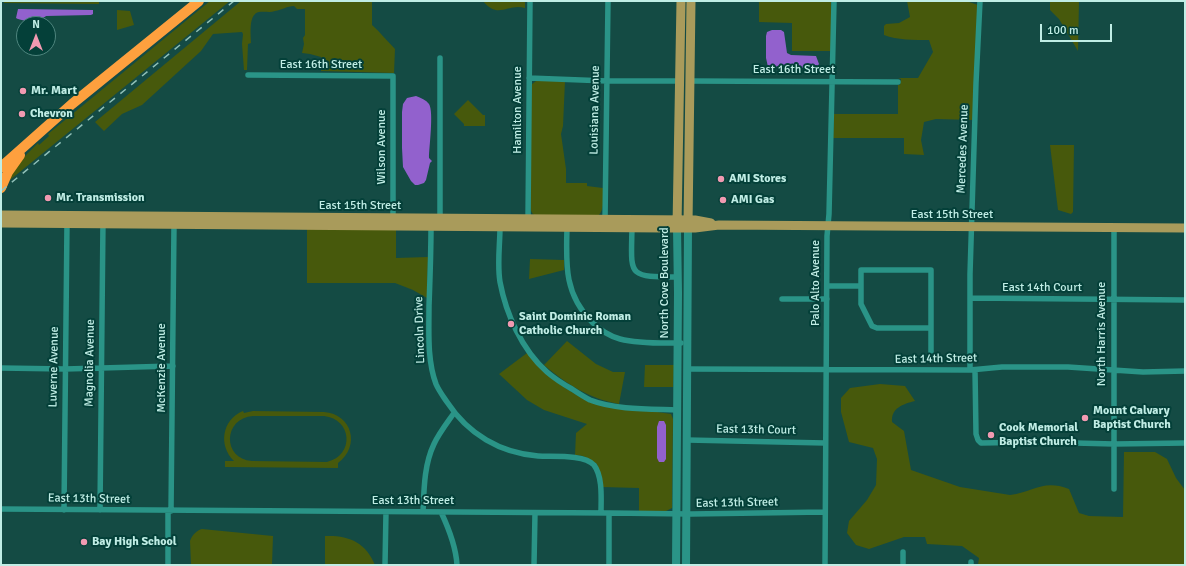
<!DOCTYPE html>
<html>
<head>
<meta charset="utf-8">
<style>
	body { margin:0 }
	#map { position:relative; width:1186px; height:566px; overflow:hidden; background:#144b44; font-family:Signika,sans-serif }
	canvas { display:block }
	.frame { position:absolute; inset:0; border:2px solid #c0ede5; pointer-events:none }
	.north { position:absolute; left:16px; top:16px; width:40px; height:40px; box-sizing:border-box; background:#044039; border:1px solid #4f857e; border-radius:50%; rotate:0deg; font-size:11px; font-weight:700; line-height:16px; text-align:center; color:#c0ede5 }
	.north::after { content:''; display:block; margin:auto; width:14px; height:18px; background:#f19ab1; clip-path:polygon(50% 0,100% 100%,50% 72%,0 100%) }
	.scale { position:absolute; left:1040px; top:24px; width:72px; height:18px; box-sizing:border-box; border:2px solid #c0ede5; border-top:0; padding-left:5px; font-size:12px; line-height:14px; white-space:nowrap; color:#c0ede5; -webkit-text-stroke:3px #044039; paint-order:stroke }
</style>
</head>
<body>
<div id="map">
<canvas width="1186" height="566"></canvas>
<div class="frame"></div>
<div class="north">N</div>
<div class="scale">100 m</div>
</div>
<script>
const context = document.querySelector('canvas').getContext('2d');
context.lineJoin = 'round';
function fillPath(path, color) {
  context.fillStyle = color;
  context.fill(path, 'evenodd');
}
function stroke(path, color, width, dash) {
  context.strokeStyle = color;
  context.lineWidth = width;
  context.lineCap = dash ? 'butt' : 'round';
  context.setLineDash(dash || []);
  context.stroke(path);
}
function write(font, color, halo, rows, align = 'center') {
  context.font = font + ' Signika,sans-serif';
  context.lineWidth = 4;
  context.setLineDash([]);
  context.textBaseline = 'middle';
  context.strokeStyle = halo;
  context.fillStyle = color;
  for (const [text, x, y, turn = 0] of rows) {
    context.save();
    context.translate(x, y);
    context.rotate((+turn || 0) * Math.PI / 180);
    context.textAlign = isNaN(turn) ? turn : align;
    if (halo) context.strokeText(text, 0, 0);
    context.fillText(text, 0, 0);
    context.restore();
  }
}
const green = new Path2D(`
	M4 1H99V4L4 3Z
	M210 1H230L5 184 20 161 38 143 39 145 49 136 48 134Z
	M241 1H372V25C380 32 387 41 395 49L394 73 321 71V57L310 54 302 53 304 44 303 38 305 35V9H297L294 6C287 6 282 10 275 11 270 13 265 11 259 12 248 14 251 35 251 43L248 44 247 70H244L242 44 243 34 242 32 213 34 201 51 142 105 122 114 104 131 95 122Z
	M483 1H525V8C508 3 498 20 483 1Z
	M759 1H831V51H792V23L759 22Z
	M907 1H966L978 5 973 120 936 119 924 122 921 140 924 155 904 154V138H833L834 114H898V85H900L901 79 898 78H918L933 52 929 40C914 40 897 40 884 35V26L886 24 899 23 910 17Z
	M1050 1H1079L1078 51 1059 19 1050 10Z
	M117 10 130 11 134 25 117 30Z
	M536 81H565L563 126 561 134 566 169V183H587V186L603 188C603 197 605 208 599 215H534L532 213 530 208 531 85Z
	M468 100 483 115H485V126H464V124L454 114Z
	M1050 145H1074L1073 212 1071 214 1058 210Z
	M307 229 396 230V258L428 257 427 298 413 290 395 283H307Z
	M530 259 564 260V270L529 279Z
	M567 341 596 364 613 372H625L619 404C588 398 568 385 544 365Z
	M527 353 565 388 589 402 671 414 673 419 672 508 666 511H639V488L602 487 597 464 583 456 575 455 576 433 587 424 544 410 527 400 499 374Z
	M645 365H674L673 387H644Z
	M880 384 905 386 915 401C903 404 891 408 892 422L904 431 911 470 960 487 1010 495C1034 492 1043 479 1069 489L1079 513 1089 516 1123 517 1124 452H1155L1167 459 1176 478 1185 490V565H978L979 558 962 546 927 544 925 537H904L869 549 856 545 847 533 849 521 867 500 876 485 877 459 873 448 849 442 841 412V398L850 388Z
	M243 411 244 413 253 411 324 412C352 414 361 446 338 463V468L225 467V461H234C218 445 222 420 243 411ZM253 416H324C352 419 355 455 327 462L252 461C222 459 223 418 253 416Z
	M202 529 273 536 272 565H191L190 541C192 535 197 530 202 529Z
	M325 536C348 535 366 542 375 565H325Z`);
const water = new Path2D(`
	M18 9 93 10V14L91 15 46 16C46 16 40 20 40 20 34 22 21 21 16 18Z
	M772 30H781L784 32 787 53 791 55 816 56 819 64 817 67 813 68 768 67 766 58V36L767 32Z
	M416 96C421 98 426 100 429 104 434 112 429 147 429 158L432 161 430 163 426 180 424 183 418 185H415L411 181 403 167 402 148V112L403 104 407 98Z
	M659 421H664L666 425V459L664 462H659L657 458V427Z`);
const street = new Path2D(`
	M248 75 393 76V218
	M529 78 607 81H679
	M690 81 898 82
	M440 218V58
	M528 219 530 1
	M605 220 608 1
	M431 227C431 253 430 279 429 306 429 331 427 360 436 384 439 391 443 396 447 402 468 434 500 453 538 456 552 457 584 454 594 465 603 477 601 499 601 513
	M500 227C500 245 497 264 500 282 506 314 522 350 547 372 554 378 563 384 572 389 578 393 584 397 590 400 616 410 649 409 677 410
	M567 228C566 264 564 294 592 322 600 330 609 336 620 339 639 344 662 343 681 343
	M632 228C631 276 627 277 677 277
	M1114 228V489
	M827 286H861V270H931V358
	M861 286V304L872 326 877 328H931
	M970 298 1185 300
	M782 299H827
	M1 368 65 369 173 366
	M687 369 970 370 1002 367H1068L1143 372 1185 371
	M970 370V274L976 83 980 1
	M975 370 976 434 978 440 981 443 1036 442 1114 444 1185 443
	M687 440 825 443
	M1 509 609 513 691 514 825 512
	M64 510 67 224
	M100 510 103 221
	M171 511 174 225
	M423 512C424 489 424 465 434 444 439 433 447 423 454 413
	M441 512C449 529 456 547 457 565
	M903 552V565
	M971 562V565
	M168 565V511
	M385 565 386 512
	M534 565 535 513
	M609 565V513
	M825 565 827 236 829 214 834 1`);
const secondary = new Path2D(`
	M676 565 678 293 677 228
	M686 565 688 228`);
const primary = new Path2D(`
	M1 215 695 220 711 223
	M1 223 664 228H695L719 225 1185 228
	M688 225 691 1
	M677 226 681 1`);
const highway = new Path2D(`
	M1 167 72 104 199 1
	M1 188 8 172 20 155`);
const rail = new Path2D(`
	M1 191 234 1`);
const markers = [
	[23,91,4,"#f19ab1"],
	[22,114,4,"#f19ab1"],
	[721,179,4,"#f19ab1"],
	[48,198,4,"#f19ab1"],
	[723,200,4,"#f19ab1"],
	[511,324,4,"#f19ab1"],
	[1085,418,4,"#f19ab1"],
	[991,435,4,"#f19ab1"],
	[84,542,4,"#f19ab1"]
];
const streetNames = [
	["East 16th Street",321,65],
	["East 16th Street",794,70],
	["Hamilton Avenue",518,110,-90],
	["Louisiana Avenue",595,110,-89],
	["Wilson Avenue",382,147,-90],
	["Mercedes Avenue",963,149,-88],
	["East 15th Street",360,206],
	["East 15th Street",952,215],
	["North Cove Boulevard",665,283,-90],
	["Palo Alto Avenue",816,283,-90],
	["East 14th Court",1042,288],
	["Lincoln Drive",420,330,-92],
	["North Harris Avenue",1102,334,-90],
	["East 14th Street",936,359,-1],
	["Magnolia Avenue",90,363,-89],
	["Luverne Avenue",54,367,-89],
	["McKenzie Avenue",162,368,-90],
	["East 13th Court",756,430,1],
	["East 13th Street",89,499,1],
	["East 13th Street",413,501],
	["East 13th Street",737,503,-1]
];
const poiNames = [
	["Mr. Mart",31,91],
	["Chevron",30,114],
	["AMI Stores",729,179],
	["Mr. Transmission",56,198],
	["AMI Gas",731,200],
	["Saint Dominic Roman",519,317],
	["Catholic Church",519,331],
	["Mount Calvary",1093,411],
	["Baptist Church",1093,425],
	["Cook Memorial",999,428],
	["Baptist Church",999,442],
	["Bay High School",92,542]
];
fillPath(green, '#47590c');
fillPath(water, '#9261cd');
stroke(street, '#2a9487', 5.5);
stroke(secondary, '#2a9487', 8);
stroke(primary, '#a99b5b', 9);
stroke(highway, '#fea03e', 10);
stroke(rail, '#90c0b8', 1.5, [7, 7]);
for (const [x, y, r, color] of markers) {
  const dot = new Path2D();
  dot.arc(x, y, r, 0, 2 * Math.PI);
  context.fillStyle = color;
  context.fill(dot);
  stroke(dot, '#044039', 1.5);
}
write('12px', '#c0ede5', '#044039', streetNames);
write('bold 12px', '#c0ede5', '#044039', poiNames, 'left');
</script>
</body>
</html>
